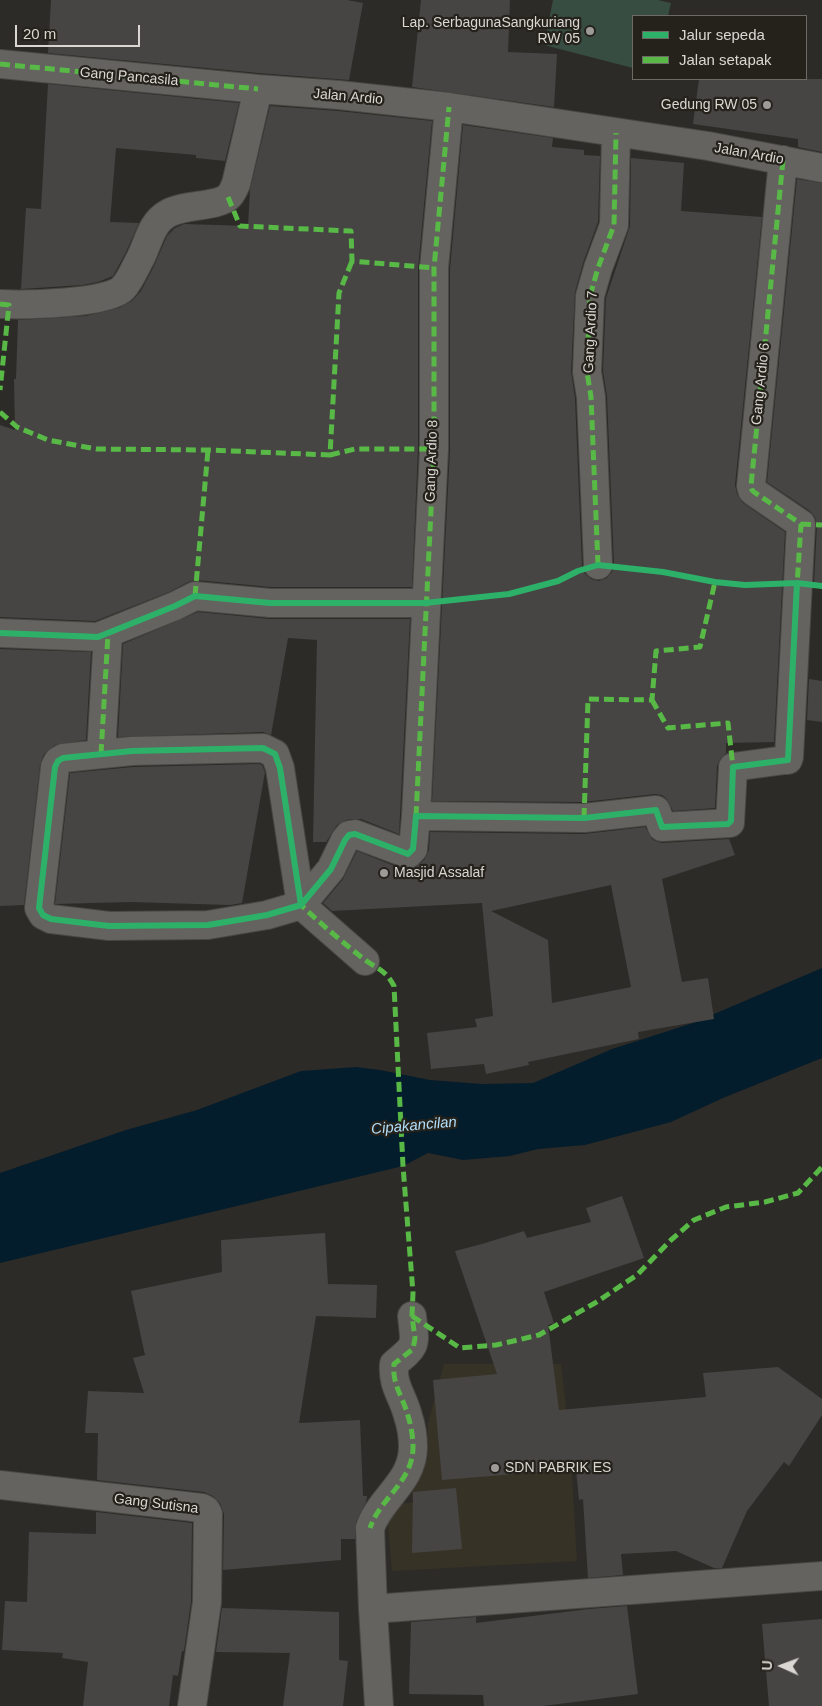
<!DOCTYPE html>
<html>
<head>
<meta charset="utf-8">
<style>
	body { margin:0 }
	#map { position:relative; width:822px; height:1706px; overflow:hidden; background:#2d2b27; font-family:Arial,sans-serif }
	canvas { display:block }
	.legend { position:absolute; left:632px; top:15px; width:175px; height:65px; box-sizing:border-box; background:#25221c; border:1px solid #6d6a65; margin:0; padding:6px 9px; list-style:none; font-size:15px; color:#dad7d3 }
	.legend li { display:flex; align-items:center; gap:10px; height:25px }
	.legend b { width:25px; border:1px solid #6d6a65 }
	.north { position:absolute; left:757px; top:1641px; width:50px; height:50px; -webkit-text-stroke:4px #25221c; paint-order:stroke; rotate:272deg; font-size:14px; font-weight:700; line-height:20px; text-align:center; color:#dad7d3 }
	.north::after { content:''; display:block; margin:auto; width:18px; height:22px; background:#dad7d3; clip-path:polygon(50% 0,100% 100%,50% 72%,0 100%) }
	.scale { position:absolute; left:15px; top:25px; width:125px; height:22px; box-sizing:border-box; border:2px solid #dad7d3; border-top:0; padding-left:6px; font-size:15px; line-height:18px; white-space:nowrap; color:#dad7d3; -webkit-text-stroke:4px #25221c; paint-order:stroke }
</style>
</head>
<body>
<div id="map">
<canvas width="822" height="1706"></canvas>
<ul class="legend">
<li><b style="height:6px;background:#2db169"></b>Jalur sepeda</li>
<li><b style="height:6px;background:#58b947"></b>Jalan setapak</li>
</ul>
<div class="north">U</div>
<div class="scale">20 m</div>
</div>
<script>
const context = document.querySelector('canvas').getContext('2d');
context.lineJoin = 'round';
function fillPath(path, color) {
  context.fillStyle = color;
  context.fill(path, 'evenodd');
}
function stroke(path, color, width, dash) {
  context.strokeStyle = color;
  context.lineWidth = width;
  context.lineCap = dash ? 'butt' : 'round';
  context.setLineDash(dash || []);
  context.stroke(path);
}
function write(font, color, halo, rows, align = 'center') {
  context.font = font + ' Arial,sans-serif';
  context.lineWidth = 4.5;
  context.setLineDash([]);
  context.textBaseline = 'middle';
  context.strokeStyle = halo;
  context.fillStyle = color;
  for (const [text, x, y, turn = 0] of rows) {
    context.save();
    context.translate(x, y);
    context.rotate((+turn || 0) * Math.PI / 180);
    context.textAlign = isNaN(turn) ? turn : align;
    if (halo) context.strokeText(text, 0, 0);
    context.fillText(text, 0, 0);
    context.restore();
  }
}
const built = new Path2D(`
	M444 1364H561L570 1443 577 1561 392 1571 386 1503H413L410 1477 428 1459V1423Z`);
const green = new Path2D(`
	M553 0H658L671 3 668 16H633V68L544 45Z`);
const water = new Path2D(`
	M822 968V1058L723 1098 671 1122 585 1145 538 1149 510 1156 463 1160 428 1153 403 1166 0 1263V1173L126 1130 197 1110 301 1071 356 1067 380 1070 430 1080 482 1084 533 1083 612 1049 693 1023Z`);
const building = new Path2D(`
	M51 0H347L363 3 349 80 259 73 48 53Z
	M421 0H510L508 52 557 54 554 107 412 87Z
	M699 79H822V152L798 147V139L693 124Z
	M48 84 239 103 225 161 196 158V155L116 148 110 222 139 223 126 252 113 276 98 282 82 285 21 289 26 208 41 209Z
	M270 106 338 111 432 121 418 268V449L412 587H271L196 580 188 582 169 592 95 621 0 617V425L15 430 14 379H16L18 320 86 316 119 308 132 301 141 291 154 266 167 236 175 228 184 224 248 226 250 190Z
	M463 125 553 138 552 147 584 150V155L600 156 598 222 583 263 575 292 571 371 575 399 582 566 585 574 591 579 599 581 607 578 612 572 614 564 607 396 603 371 606 298 630 226 631 158 684 163 681 211 762 217 735 485 737 494 743 503 785 532 774 742 726 743V753L720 759 717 766 715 808 673 811 667 799 662 795 655 794 583 802 432 801 450 450V269Z
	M797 179 822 183V584L814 583 817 525 815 517 810 511 767 482Z
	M198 612 270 619H410L399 834 361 819H352L346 820 337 825 326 842H313L317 640 288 638 271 735 263 732 118 737 123 644Z
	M0 649 91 652 86 740 55 745 44 754 40 765 24 905 0 906Z
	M809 679 822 681V722L807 720Z
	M259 764 262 765 265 772 242 903 230 905 130 902 55 904 70 773 133 767Z
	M645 827 653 840 662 843 729 839 735 855 662 879 682 982 708 978 714 1019 638 1032 639 1039 528 1062 529 1065 486 1074 484 1064 431 1069 427 1033 477 1027 475 1019 493 1016 482 903 332 911 323 903 343 879 357 851 402 869H412L424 860 429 850 430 832 584 834ZM611 885 631 987 552 1003 548 940 491 911Z
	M622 1196 644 1258 544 1292 554 1323 548 1325 559 1410 706 1397 703 1373 778 1367 822 1399V1415L789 1466 784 1462 747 1511 722 1568H714L676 1551 621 1554 623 1575 588 1578 583 1499 579 1500 576 1469 442 1480 433 1380 497 1374 455 1251 482 1244 524 1231 527 1238 591 1222 586 1208Z
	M325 1233 328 1284 377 1285 376 1318 316 1316 299 1423 360 1420 363 1496H367L366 1502 356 1522 355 1539H341V1560L223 1570 224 1514 220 1503 213 1496 204 1492 97 1480 98 1433H85L88 1391 144 1393 133 1358 145 1355 131 1291 222 1272 221 1240Z
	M456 1488 462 1549 412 1553 413 1492Z
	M96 1512 192 1523 191 1601 184 1651H182L178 1676 173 1675 169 1706H83L88 1662 62 1658 63 1653 2 1650 5 1601 27 1602 29 1532 96 1534Z
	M627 1606 638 1694 543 1706H484L483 1695 409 1694 411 1622 476 1617V1623L589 1609Z
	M222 1608 339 1612V1660L348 1661 343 1706H283L290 1653 216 1652Z
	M822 1619V1706H769L762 1624Z`);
const minor = new Path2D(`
	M0 64 258 89
	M0 304C23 305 109 304 123 288 130 281 135 268 140 259 148 244 151 223 167 214 183 204 217 207 228 197 232 194 234 188 236 184L258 89 339 95 449 107 708 146 822 168
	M598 565 591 397 587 372 590 296 598 268 614 225 616 133
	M0 633 98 637 175 606 195 596 270 603H425
	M101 754 108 634
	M416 816 434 449V268L449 107
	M365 961 301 905 280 768 275 754 263 748 132 751 63 758 58 761 55 767 39 908 43 915 51 919 109 926 208 925 267 915 301 905 331 869 345 840 349 835 355 834 408 854 413 849 416 816 584 818 656 810 662 827 730 823 733 767 785 760H788L789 757 801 524 754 492 752 490 751 486 783 160
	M0 1485 202 1508 206 1510 208 1514 207 1602 192 1706
	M373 1609 370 1528C380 1498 413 1482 413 1447 413 1437 411 1425 408 1416 403 1396 392 1386 394 1364 418 1344 415 1346 412 1316
	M379 1706 373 1609 822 1576`);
const quiet = new Path2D(`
	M0 64 258 89
	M783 160 751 486 752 490 754 492 801 524 797 586
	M228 197 240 226 351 231 352 261 434 268
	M0 304 9 305 0 390
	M0 412 17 427 48 440 96 449 208 450 330 455 339 293 352 261
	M330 455 355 449H434
	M801 524 822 525
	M598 565 591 397 587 372 590 296 598 268 614 225 616 133
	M195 596 208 450
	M652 700 668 728 728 723 733 767
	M101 754 108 634
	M416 816 434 449V268L449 107
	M584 818 588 699 652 700 656 651 700 647 715 582
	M301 900V905C320 923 340 940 360 956 375 969 384 967 394 986L403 1166 413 1293 412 1316 415 1338 413 1349 394 1364C392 1386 403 1396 408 1416 411 1425 413 1437 413 1447 413 1482 380 1498 370 1528
	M412 1316 460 1348 496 1345 539 1335 595 1303 637 1275 671 1240 694 1220 726 1207 765 1202 798 1193 822 1167`);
const cycleway = new Path2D(`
	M0 633 98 637 175 606 195 596 270 603H425L509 594 558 581 578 571 598 565 663 572 715 582 745 585 797 583 822 586
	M301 905 280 768 275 754 263 748 132 751 63 758 58 761 55 767 39 908 43 915 51 919 109 926 208 925 267 915 301 905 331 869 345 840 349 835 355 834 408 854 413 849 416 816 584 818 656 810 662 827 728 824 731 821 733 767 788 760 797 583`);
const markers = [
	[590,31,5,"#9d9b97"],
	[767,105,5,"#9d9b97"],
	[384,873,5,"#9d9b97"],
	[495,1468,5,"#9d9b97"]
];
const poiNames = [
	["Lap. SerbagunaSangkuriang",580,23],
	["RW 05",580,39],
	["Gedung RW 05",757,105],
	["Masjid Assalaf",394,873,"left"],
	["SDN PABRIK ES",505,1468,"left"]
];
const streetNames = [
	["Gang Pancasila",129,77,5],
	["Jalan Ardio",348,97,5],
	["Jalan Ardio",749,154,10],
	["Gang Ardio 7",591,332,-87],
	["Gang Ardio 6",761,384,-84],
	["Gang Ardio 8",432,461,-88],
	["Gang Sutisna",156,1504,7]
];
const waterNames = [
	["Cipakancilan",414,1126,-5]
];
fillPath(built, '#373226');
fillPath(green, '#374d41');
fillPath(water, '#041d2c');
fillPath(building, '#464544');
stroke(minor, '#484743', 30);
stroke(minor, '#646360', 28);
stroke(quiet, '#58b947', 5, [10, 5]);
stroke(cycleway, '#2db169', 6);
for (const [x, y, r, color] of markers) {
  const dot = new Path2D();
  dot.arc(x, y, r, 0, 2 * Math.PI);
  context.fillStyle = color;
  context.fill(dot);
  stroke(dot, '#25221c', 2);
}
write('14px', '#dad7d3', '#25221c', poiNames, 'right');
write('14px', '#dad7d3', '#25221c', streetNames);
write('italic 15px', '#b0defb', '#25221c', waterNames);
</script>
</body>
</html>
